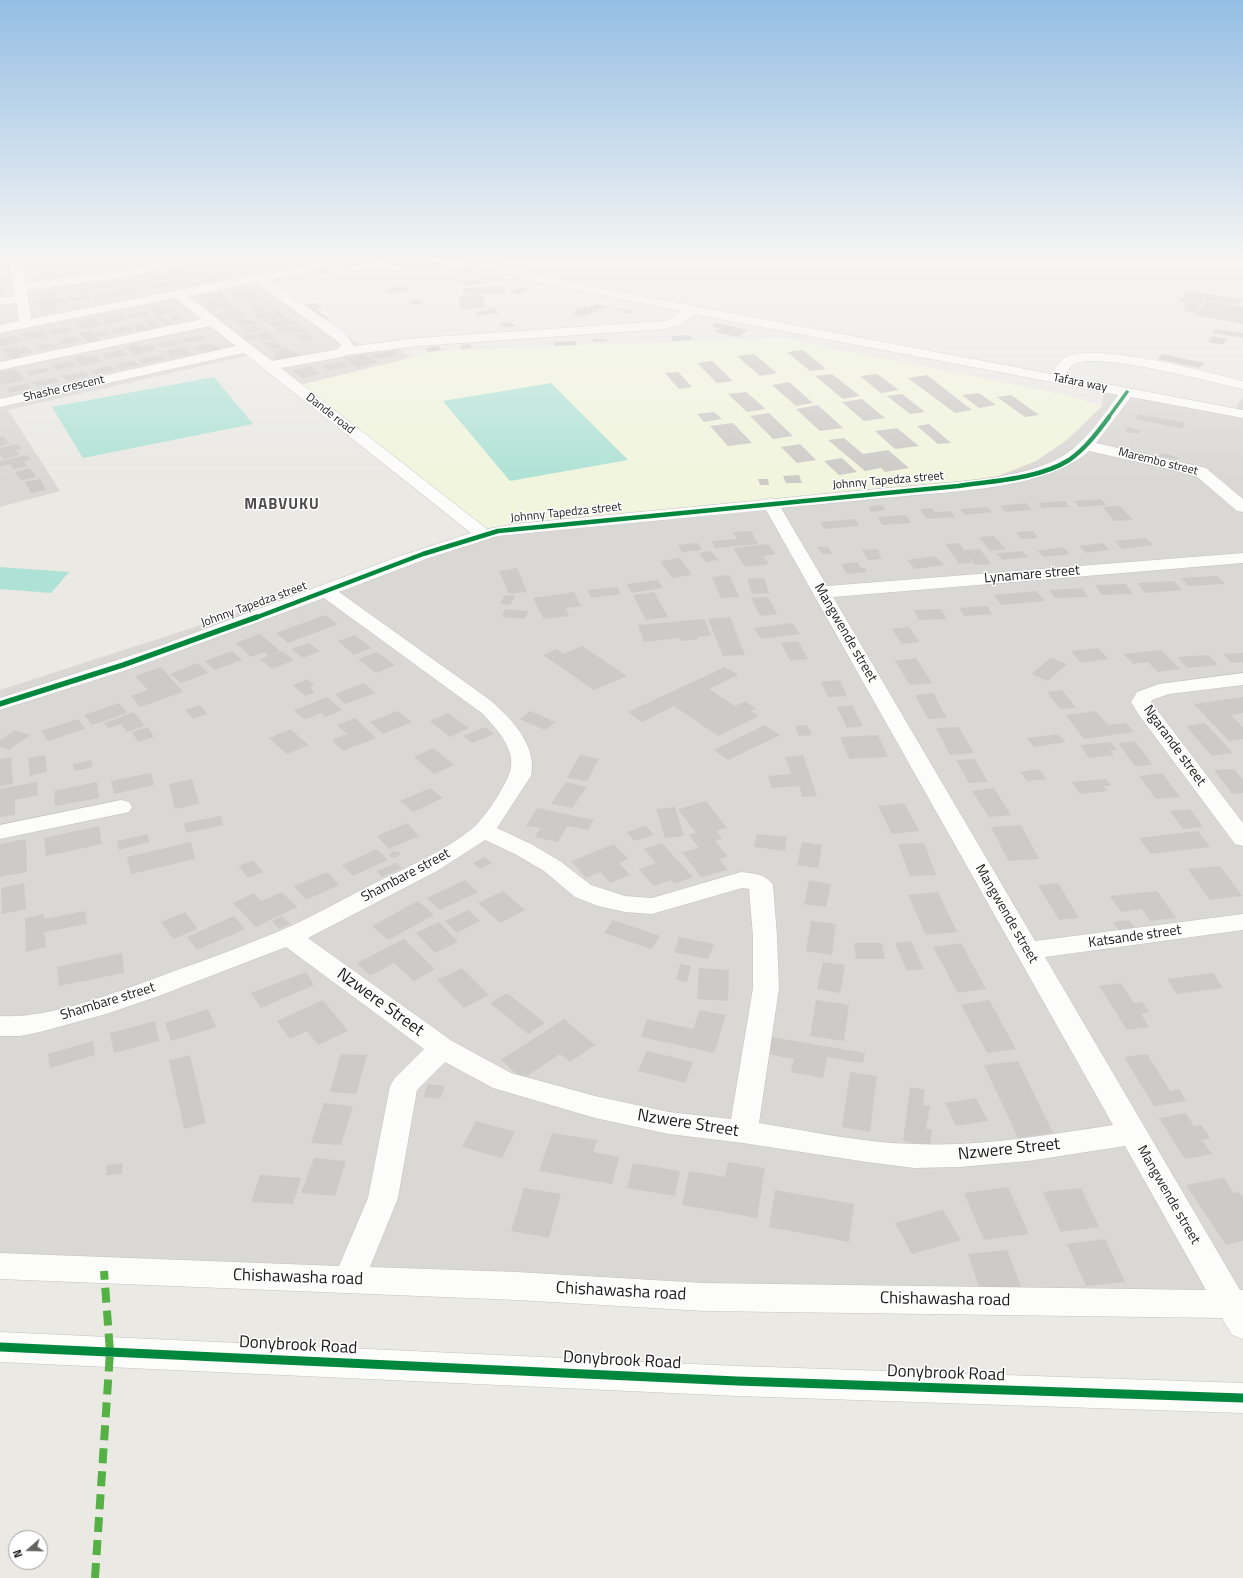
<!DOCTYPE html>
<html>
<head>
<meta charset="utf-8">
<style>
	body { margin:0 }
	#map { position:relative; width:1243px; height:1578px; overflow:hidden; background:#eae9e4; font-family:"Titillium Web",sans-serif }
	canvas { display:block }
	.north { position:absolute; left:8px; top:1530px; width:40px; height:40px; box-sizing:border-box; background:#fff; border:1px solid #a4a4a4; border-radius:50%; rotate:250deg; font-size:11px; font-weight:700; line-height:16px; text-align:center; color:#1b1b1b }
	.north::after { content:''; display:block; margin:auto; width:14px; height:18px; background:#636361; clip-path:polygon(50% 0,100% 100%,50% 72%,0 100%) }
</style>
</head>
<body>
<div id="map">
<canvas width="1243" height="1578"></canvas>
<div class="north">N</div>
</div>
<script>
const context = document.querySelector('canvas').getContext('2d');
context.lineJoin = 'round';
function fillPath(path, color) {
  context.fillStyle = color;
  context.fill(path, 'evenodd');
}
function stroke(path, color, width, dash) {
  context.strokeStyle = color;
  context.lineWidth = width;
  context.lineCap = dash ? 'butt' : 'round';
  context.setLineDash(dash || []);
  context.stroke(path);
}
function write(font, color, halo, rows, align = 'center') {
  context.font = font + ' "Titillium Web",sans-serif';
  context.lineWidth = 3;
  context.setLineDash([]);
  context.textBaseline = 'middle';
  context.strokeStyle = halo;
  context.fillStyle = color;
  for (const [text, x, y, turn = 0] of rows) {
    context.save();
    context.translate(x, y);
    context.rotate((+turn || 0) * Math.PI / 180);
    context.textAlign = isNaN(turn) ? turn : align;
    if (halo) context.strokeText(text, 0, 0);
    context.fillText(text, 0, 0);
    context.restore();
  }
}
const residential = new Path2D(`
	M0 259H389L273 284 358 343 399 349 411 358 300 385 260 353 8 410 60 491 0 507Z
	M1104 386 1235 409 1243 396V1318L0 1273V690L486 533 1102 406Z`);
const education = new Path2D(`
	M780 338 1066 395 1102 406 1067 440 1036 461 983 482 486 533 300 385 438 351Z`);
const pitch = new Path2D(`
	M214 377 253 424 83 458 52 407Z
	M551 383 628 460 510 481 443 401Z
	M0 567 69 572 51 593 0 589Z`);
const building = new Path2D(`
	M89 259H111V260L93 263Z
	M130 259H142L148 264 138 266Z
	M230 259H254L257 261 238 265Z
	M290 259H309V260L295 262Z
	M385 259H442L434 261 445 265 420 273 382 260Z
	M70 260V262L78 261 79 265 60 268 58 261Z
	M130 260 135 264 127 265 122 261Z
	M228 260 234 264 217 267 211 263Z
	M285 260 289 263 274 266 270 263Z
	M55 261 56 268 26 272 25 264Z
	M117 261 125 268 102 270 99 266Z
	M208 265 212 268 194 272 190 268Z
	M262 265 266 268 251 271 247 268Z
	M470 268 478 272 472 274 464 270Z
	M81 269 82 273 63 275 62 271Z
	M183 269 188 273 170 277 165 273Z
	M241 269 247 272 228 276 223 273Z
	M58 270 59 278 48 279 47 276 39 277V274Z
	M331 271 334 273 320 275 317 273Z
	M163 273 167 277 148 281 143 277Z
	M204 273 207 275 216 273 220 276 212 278 215 280 202 283 192 275Z
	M127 278 130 280 138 279 142 282 124 287 116 280Z
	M464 278 468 280 451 284 448 282Z
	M188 279 193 282 175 285 170 282Z
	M476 279 484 283 469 286 461 282Z
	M164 282 172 287 151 289 146 286Z
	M115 283 117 287 98 289 96 286Z
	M400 286 415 288 391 294 384 290Z
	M505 286 506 293 464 295 463 288Z
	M0 287H3L5 296 0 297Z
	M86 287 87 291 67 293 66 289Z
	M131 287 133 290 143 288 147 291 129 296 121 289Z
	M522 287 530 289 517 295 509 292Z
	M61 289 62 294 43 296 42 292Z
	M247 289 250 291 256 290 261 294 235 298 229 293Z
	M1187 291 1242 299 1238 305 1204 300 1195 313 1182 311 1187 303 1179 302Z
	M220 292 224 296 204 300 199 296Z
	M118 293 119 296 101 298 100 295Z
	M261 295 265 297 242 302 238 300Z
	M484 295 485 308 460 309 459 296Z
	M88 296 90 300 73 302 71 298Z
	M226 297 231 300 209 304 205 301Z
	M54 299V300L66 299 67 303 55 304 56 309 41 310 40 300Z
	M260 300 263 302 251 305 247 302Z
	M420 300 423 303 411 305 408 301Z
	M227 301 236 307 225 310 221 307 210 311 207 309 212 308 209 306Z
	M1206 301 1243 307V324L1194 315Z
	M316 303 322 308 315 309 330 319 324 320 303 306Z
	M598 304 606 307 597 310 589 306Z
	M259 305 267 310 257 313 249 307Z
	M157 306 160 309 172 307 176 310 157 316 146 308Z
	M585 306 599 311 581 317 571 313 577 311 573 309Z
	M494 308 500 313 479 316 473 312Z
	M621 308 635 311 629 314 624 313 627 311 618 309Z
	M239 309 247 315 222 321 213 314Z
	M277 310 286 317 263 322 253 315Z
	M146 311 150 315 133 318 128 315Z
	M121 316 125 320 107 324 103 320Z
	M164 316 172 325 165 326 157 318Z
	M176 316 181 320 174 321 169 317Z
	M244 317 249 320 253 319 258 323 241 326 233 320Z
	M94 318 102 325 82 329 74 322Z
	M290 318 296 323 274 328 268 323Z
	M151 319 161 327 153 328 144 320Z
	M510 322 516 326 505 328 499 324Z
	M141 323 150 331 140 333 131 325Z
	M716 323 748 330 738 337 715 332 720 328 712 327Z
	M255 325 262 330 250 333 243 328Z
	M298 325 305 331 294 334 290 331 278 333 274 330Z
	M129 326 133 330 114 334 111 329Z
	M67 327 72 331 54 335 48 330Z
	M1215 329 1243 333V338L1212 333Z
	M41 330 50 339 41 340 38 338 26 340 20 334Z
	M89 331 101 341 90 343 79 333Z
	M104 331 108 335 98 337 93 333Z
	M268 331 273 335H269L273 339 262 341 258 338 246 340 241 337Z
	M307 333 315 339 303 342 296 336Z
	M16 335 23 342 3 346 0 344V339Z
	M202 335 206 339 186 343 182 339Z
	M690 335 692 340 672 341 671 336Z
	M76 336 82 341 64 345 58 340Z
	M1212 336 1228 339 1223 345 1208 342Z
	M592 339H606L608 341 594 342Z
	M175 340 180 344 162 348 157 344Z
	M274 340 283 347 272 350 263 343Z
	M575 341 576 345 555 346 554 342Z
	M52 343 57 347 40 350 36 346Z
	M212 343 223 351 211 354 207 351 212 349H211L198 352 193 347Z
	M137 344 141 347 151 345 157 349 135 356 125 347Z
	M470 344 472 348 462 349 460 345Z
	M18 346 20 348 26 346 32 352 20 354 23 357 12 359 1 349Z
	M438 346 442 350 428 352 425 348Z
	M184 347 196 356 186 358 183 355 172 358 164 351Z
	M286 348 290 351H294L301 356 277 361 271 356 277 355 273 351Z
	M122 350 128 355 107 359 102 354Z
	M803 350 826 369 810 371 787 352Z
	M392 351 398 355 378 359 372 355Z
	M365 354 377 362 357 368 344 358Z
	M754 354 777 373 760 376 737 356Z
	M1162 354 1204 363 1199 368 1157 359Z
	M85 355 87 357 96 356 101 361 81 366 73 358Z
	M162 355 166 359 142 364 139 360Z
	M134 360 139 365 120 369 115 365Z
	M71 361 76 366 56 370 52 365Z
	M712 361 733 381 717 383 697 363Z
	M342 362 348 366 328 371 323 366Z
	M110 366 115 370 96 375 90 370Z
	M311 366 320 374 302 378 292 370Z
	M46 368 50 371 30 376 26 372Z
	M15 369 25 380 2 385 0 383V372Z
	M84 372 89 376 67 381 62 376Z
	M678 372 692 387 679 389 665 373Z
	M832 374 860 396 843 399 815 376Z
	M877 374 899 390 881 393 860 376Z
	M927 375 972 410 955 413 908 378Z
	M55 377 60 382 37 387 32 382Z
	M789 382 813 403 796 406 772 385Z
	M27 383 32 388 10 393 6 388Z
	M746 392 766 409 747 412 728 394Z
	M979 393 996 405 979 408 962 395Z
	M902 394 925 412 910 414 887 396Z
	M1011 395 1039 415 1025 417 997 397Z
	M862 399 885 418 864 421 842 402Z
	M818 405 843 428 820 431 796 409Z
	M714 412 722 419 704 422 697 414Z
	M769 413 793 436 773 439 750 416Z
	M1139 414 1186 423 1182 429 1135 419Z
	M733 423 752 443 728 446 710 426Z
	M929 424 951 443 938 444 917 426Z
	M1127 427 1140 430 1138 434 1125 432Z
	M897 428 919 446 895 449 875 431Z
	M3 436 9 444 0 446V437Z
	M844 438 863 454 888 450 909 468 885 472 881 468 865 471 828 440Z
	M17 444 22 449 16 450 20 455 4 459 0 454V448Z
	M800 444 816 460 797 463 781 447Z
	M1161 453 1178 457 1176 460 1159 456Z
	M27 455 31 460 24 461 27 466 14 469 10 464 0 466V461Z
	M842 458 857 472 839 475 824 461Z
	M30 468 36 477 21 480 15 472Z
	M799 475 802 483H786L783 476Z
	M40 479 46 490 31 493 25 482Z
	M758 479H768L769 485H760Z
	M1101 499 1106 505 1079 507 1074 501Z
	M1065 501 1069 507 1042 508 1038 503Z
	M1026 503 1032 510 1005 512 1000 506Z
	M882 505 886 510 871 512 868 507Z
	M1120 506 1133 520 1114 521 1103 507Z
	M988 507 992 512 965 515 960 509Z
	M932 508 935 512 951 511 955 517 927 519 920 509Z
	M906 515 911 523 882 525 878 517Z
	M855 519 859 526 824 529 820 522Z
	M751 531 758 544 715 548 712 541 737 539 733 532Z
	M1033 531 1038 538 1021 539 1016 532Z
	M994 536 1006 549 990 551 979 537Z
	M1146 538 1153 545 1122 549 1115 541Z
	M698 543 702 550 682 552 678 545Z
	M959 543 964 550 980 549 991 564 975 565 969 557 972 563 959 564 945 544Z
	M1103 543 1109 550 1086 553 1079 546Z
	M768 544 775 554 763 556 769 564 745 567 733 548Z
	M818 547H828L832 554H822Z
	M1063 547 1070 554 1044 557 1037 551Z
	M877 549 882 559 868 560 862 550Z
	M711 551 718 560 706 562 699 553Z
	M1022 551 1028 557 1002 560 996 553Z
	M935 556 944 565 915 569 907 560Z
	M680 558 692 575 672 578 660 561Z
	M857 562 861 568H865L867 572 847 574 841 564Z
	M517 568 527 592 509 594 499 571Z
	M729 575 739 597 721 598 712 577Z
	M1218 576 1225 584 1188 586 1181 578Z
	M764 578 769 593 752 594 747 579Z
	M658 580 663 588 632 593 627 584Z
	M1174 581 1182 590 1145 593 1138 583Z
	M1126 584 1133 594 1102 595 1095 585Z
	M617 587 621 594 591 598 587 590Z
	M1082 588 1088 597 1055 598 1049 590Z
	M1036 591 1045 601 1001 605 994 595Z
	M574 592 581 606 566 608 569 616 544 619 533 598Z
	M654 592 668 617 646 620 633 595Z
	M505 595 515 596 510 605 500 604Z
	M768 597 777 614 760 616 751 598Z
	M987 606 992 614 964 616 959 608Z
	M505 609 528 611 525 619 502 617Z
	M941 609 947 619 919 620 914 610Z
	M325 615 338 624 288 643 276 633Z
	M730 617 745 655 723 656 708 619Z
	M704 619 711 635 697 637 699 639 681 641 679 638 644 642 638 625Z
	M792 623 800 634 761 639 754 628Z
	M909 627 919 642 902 644 892 629Z
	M260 634 280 651 268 656 264 652 251 657 236 643Z
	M355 635 371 648 354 655 338 641Z
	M798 641 808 659 790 661 781 643Z
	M309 643 320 651 303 658 291 649Z
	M582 646 627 676 594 690 543 655 557 649 564 654Z
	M1098 648 1108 659 1081 663 1071 651Z
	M1161 650 1180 669 1158 672 1148 662 1133 664 1124 654Z
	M232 651 242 660 215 670 205 661Z
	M282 651 294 660 272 669 260 659Z
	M377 652 395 665 376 673 358 659Z
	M1243 653V662L1232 663 1223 654Z
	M1209 655 1218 665 1187 668 1178 657Z
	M916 658 932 683 910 685 895 661Z
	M1051 658 1067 664 1048 681 1031 674Z
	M198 663 208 673 181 683 170 674Z
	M161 667 183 692 140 707 131 696 148 690 135 676Z
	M725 667 738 675 709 689 735 706 745 701 756 709 751 711 759 716 718 736 674 706 642 722 628 712Z
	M308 679 314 685 311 687 314 693 305 696 293 685Z
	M840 680 847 696 828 697 821 682Z
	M364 683 375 693 345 704 335 694Z
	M1062 690 1076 708 1060 709 1047 692Z
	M933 693 947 718 928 719 915 695Z
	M327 697 342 710 325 717 321 713 305 720 294 710Z
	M1243 697V713L1231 715 1243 727V739L1229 741 1194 704Z
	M119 703 127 713 92 725 84 715Z
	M200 705 207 714 193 719 185 710Z
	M852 705 863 726 847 728 837 707Z
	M398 711 412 722 383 734 370 722Z
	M530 711 556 722 545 730 519 719Z
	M1096 711 1108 725 1126 723 1134 732 1084 739 1066 715Z
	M134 712 145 726 127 732 121 724 108 728 104 723Z
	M448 713 469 728 450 737 430 721Z
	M355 718 376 738 343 751 332 740 347 734 337 725Z
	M78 719 85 729 48 741 41 731Z
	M1205 723 1233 753 1212 756 1186 726Z
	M765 725 780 735 728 760 714 750Z
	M807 725 812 735 799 736 795 726Z
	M148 727 154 737 138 742 132 732Z
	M485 727 494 734 472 743 464 736Z
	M959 727 974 753 950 755 936 728Z
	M290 729 309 745 287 754 269 738Z
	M15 730 30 735 9 750 0 747V740Z
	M1058 734 1065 742 1034 747 1027 738Z
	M878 735 888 757 849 759 840 737Z
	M1135 741 1153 765 1135 766 1118 743Z
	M1111 742 1117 750H1110L1114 755 1089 758 1080 745Z
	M433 748 454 765 434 774 414 757Z
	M45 755 47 772 30 776 28 758Z
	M580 755 599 759 587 781 567 778Z
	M803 755 817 796 802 797 799 786 772 788 768 776 791 774 785 757Z
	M11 757 13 784 0 786V759Z
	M975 759 988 782 969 783 956 760Z
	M91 760 93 767 74 771 73 764Z
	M1039 769 1046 779 1027 781 1021 772Z
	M1234 769 1243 780V793L1232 794 1214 770Z
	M151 773 154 785 114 794 111 781Z
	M1162 773 1180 797 1156 799 1139 776Z
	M192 779 199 804 175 809 169 784Z
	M1106 779 1111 786H1103L1107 791 1080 794 1072 782Z
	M37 782 38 795 15 800V815L0 817V789Z
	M97 782 99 798 55 806 54 791Z
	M566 782 587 787 572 808 551 804Z
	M430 788 443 798 413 812 400 801Z
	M994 788 1011 815 989 817 972 791Z
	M706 801 727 828 716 831 722 839 715 841 728 857 719 859 728 870 701 877 682 852 699 848 689 835 696 833 678 809Z
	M904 803 919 831 892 834 878 806Z
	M675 807 684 836 665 838 656 809Z
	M537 808 594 820 588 830 567 826 558 842 535 837 540 828 526 826Z
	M1190 809 1203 827 1183 829 1170 811Z
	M221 816 223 825 186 833 184 823Z
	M407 823 419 836 389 849 377 836Z
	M1021 825 1039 859 1008 861 991 827Z
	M99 826 102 844 46 856 44 838Z
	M646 826 654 835 635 841 626 832Z
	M1198 831 1210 847 1151 854 1139 838Z
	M147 834 150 842 119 850 117 841Z
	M757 834 787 837 785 851 754 847Z
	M26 839 27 872 0 877V844Z
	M191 842 195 859 131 874 127 857Z
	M802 842 822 845 818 868 797 865Z
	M662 843 693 877 675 884 671 880 654 886 639 869 656 863 644 849Z
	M924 843 936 875 910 876 898 844Z
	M614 844 628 859 619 863 630 875 610 883 600 872 586 878 571 861Z
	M377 849 388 860 353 876 342 865Z
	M393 851 401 853 396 858 388 856Z
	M484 857 492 863 480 869 473 863Z
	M253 860 263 872 248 878 239 866Z
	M397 863 402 868 382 877 377 871Z
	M1220 866 1242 896 1210 900 1188 869Z
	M327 872 339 885 306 900 294 886Z
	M465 880 478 892 440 910 427 898Z
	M809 880 831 884 826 907 804 904Z
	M24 883 26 909 2 914 1 888Z
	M1058 883 1079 918 1059 920 1038 885Z
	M503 891 525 910 500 923 478 903Z
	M1157 891 1176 918 1150 921 1142 909 1121 912 1110 896Z
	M282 892 297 907 256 927 233 903 254 893 261 901Z
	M938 892 957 932 926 935 908 895Z
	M418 901 434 915 388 940 372 926Z
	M468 910 480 921 457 933 445 921Z
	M85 911 87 924 44 932 46 947 26 952 25 918 44 914V919Z
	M185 912 198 929 173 939 161 922Z
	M234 916 245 929 197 950 187 937Z
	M282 916 290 924 279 929 272 921Z
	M613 920 660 936 651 949 604 933Z
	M1129 920 1136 930 1120 932 1113 922Z
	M811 921 836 924 832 955 806 951Z
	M439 922 458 942 435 953 416 933Z
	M679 937 714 944 708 959 674 952Z
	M404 939 435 969 414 981 394 963 370 976 357 963Z
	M911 941 924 969 907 971 895 943Z
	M854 943H882L885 959H856Z
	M961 943 986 989 958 993 933 947Z
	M122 953 124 973 59 986 57 967Z
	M823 962 845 965 840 993 817 989Z
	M680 964 691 966 687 982 676 980Z
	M462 968 489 995 464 1008 437 980Z
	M699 968 729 970 728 1001 697 999Z
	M306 972 314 985 261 1008 251 993Z
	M1213 973 1223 988 1177 994 1167 979Z
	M1121 983 1134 1003 1142 1002 1149 1012 1141 1014 1149 1027 1127 1030 1099 986Z
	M507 993 545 1023 528 1034 490 1003Z
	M323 1000 348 1031 318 1045 307 1031 290 1039 277 1021Z
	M816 1000 849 1005 844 1041 810 1036Z
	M989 1000 1016 1049 987 1053 961 1005Z
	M208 1009 216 1027 171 1041 165 1023Z
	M700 1010 726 1015 714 1053 641 1037 647 1019 693 1029Z
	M564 1019 595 1045 570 1062 560 1054 522 1079 501 1060Z
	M155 1021 159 1041 114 1053 110 1033Z
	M771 1037 865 1053 863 1063 827 1057 823 1078 791 1072 794 1059 767 1054Z
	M93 1041 95 1055 50 1068 48 1054Z
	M647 1051 693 1062 685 1083 638 1071Z
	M341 1054 367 1055 356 1094 330 1092Z
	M1147 1054 1170 1091 1179 1089 1186 1101 1154 1106 1124 1057Z
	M190 1055 206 1123 184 1129 169 1060Z
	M1018 1061 1053 1133 1018 1138 984 1065Z
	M850 1072 877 1076 870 1132 842 1127Z
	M428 1084 445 1086 440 1099 423 1097Z
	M910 1087 925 1090 923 1105 930 1106 926 1129 932 1130 930 1147 903 1141Z
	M976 1098 988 1121 956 1126 945 1103Z
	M324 1103 353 1106 341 1145 311 1143Z
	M1186 1113 1194 1126 1201 1125 1210 1138 1202 1140 1212 1154 1185 1159 1159 1118Z
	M476 1121 515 1132 502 1158 462 1147Z
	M552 1133 597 1140 593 1152 619 1157 612 1184 539 1171Z
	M314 1158 346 1161 335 1196 301 1193Z
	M728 1162 765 1168 757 1218 682 1205 689 1171 725 1177Z
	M123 1163 122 1174 106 1175 107 1165Z
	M633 1163 680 1171 675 1196 627 1188Z
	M260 1175 301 1178 293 1204 251 1202Z
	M1224 1178 1234 1193 1239 1192 1243 1197V1241L1226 1245 1186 1185Z
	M1008 1187 1029 1234 984 1240 964 1193Z
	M524 1188 561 1194 549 1238 511 1231Z
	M1081 1188 1099 1227 1061 1232 1043 1192Z
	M775 1190 854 1204 849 1242 769 1227Z
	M943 1210 961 1240 912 1254 895 1223Z
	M1105 1239 1125 1282 1086 1286 1067 1244Z
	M1007 1250 1022 1289 981 1293 968 1254Z`);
const minor = new Path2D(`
	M9 259H21L26 283 118 270 181 259H205L203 262 199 263 118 278 27 290 31 319 337 259H360L358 262 354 263 268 280 346 334 354 346 418 338 664 321 672 318 680 311 535 282 466 262 464 259H482L538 275 594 287 1052 374C1056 367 1059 361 1066 357 1097 342 1207 372 1243 381V389C1212 382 1102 353 1077 363 1071 365 1068 370 1065 376L1243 410V418L1131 397 1096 443 1206 468 1243 499V512L1237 511 1195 475 1089 451C1049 488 959 491 906 496 864 500 823 504 781 508L827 586 1243 553V563L833 597 1035 941 1243 914V930L1045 957 1240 1290H1243V1339L1232 1335 1222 1318 704 1311 517 1300 0 1279V1253L339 1266 368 1198 390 1086 394 1079 424 1049 286 947 156 997 106 1014 40 1032 20 1036H0V1016C44 1019 103 997 145 982 193 964 243 947 291 926 319 913 347 897 375 883 408 867 445 851 474 827 484 819 510 780 511 767 514 747 496 728 483 714L324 598 130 669 0 710V698L157 647 397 557 471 533 244 353 0 407V399L236 346 210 326 0 370V362L202 319 175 298 0 333V325L19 321 16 303 0 305V297L15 296ZM255 282 336 340 341 345 339 348 334 350 272 361 188 296ZM693 314 1057 383 1118 395C1102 417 1085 443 1061 457 1025 478 964 481 922 485 873 489 823 494 774 499L770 498 764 500 514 524 487 529 281 368 337 358 347 355 418 346 665 329 682 324ZM766 510 1113 1125C1047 1135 981 1147 914 1144 864 1143 809 1131 759 1123L779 988 777 936 773 885C766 874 753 873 741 872L652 898 625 896 591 885 560 861 531 844 497 828 531 776C538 746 511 718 490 700L339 592 429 558 498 536ZM485 840 515 854 544 871 575 897 598 906 625 912 652 914 742 888 749 889 753 936V988L731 1119 669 1112 595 1096 511 1073 452 1041 308 938 437 871ZM445 1062 493 1088 595 1118 669 1134 743 1143 867 1162 914 1168 960 1167 1028 1161 1125 1146 1206 1290 704 1283 517 1272 370 1267 398 1198 417 1090Z
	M1243 673V685L1169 694 1152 700 1151 702 1243 823V846L1235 844 1139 715 1131 702 1137 692 1159 684Z
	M121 800 129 802 132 807 129 812 0 839V825Z
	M0 1332 737 1366 1243 1383V1413L737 1396 0 1362Z`);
const quiet = new Path2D(`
	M95 1578 110 1352 104 1271`);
const cyclewayFar3 = new Path2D(`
	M1108 418 1127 392`);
const cyclewayFar2 = new Path2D(`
	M255 618 423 554 498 531 958 486C992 481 1039 479 1069 460 1085 449 1097 433 1109 417`);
const cyclewayFar1 = new Path2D(`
	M0 704 123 665 257 617`);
const cycleway = new Path2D(`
	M0 1347 737 1381 1243 1398`);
const farStreetnames = [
	["Tafara way",1080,383,11],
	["Shashe crescent",64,389,-13],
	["Dande road",330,414,38],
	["Marembo street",1158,462,14],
	["Johnny Tapedza street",888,481,-5],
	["Johnny Tapedza street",566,513,-6],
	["Johnny Tapedza street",254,605,-20]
];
const streetNames = [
	["Lynamare street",1032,575,-5],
	["Mangwende street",845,633,60],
	["Ngarande street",1174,746,54],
	["Shambare street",406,876,-28],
	["Mangwende street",1006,914,60],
	["Katsande street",1135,937,-8],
	["Shambare street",108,1002,-17],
	["Mangwende street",1168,1195,60]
];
const farDistrictnames = [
	["MABVUKU",282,505]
];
const nearStreetnames = [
	["Nzwere Street",380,1003,36],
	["Nzwere Street",688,1124,9],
	["Nzwere Street",1009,1150,-6],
	["Chishawasha road",298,1278,2],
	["Chishawasha road",621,1292,3],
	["Chishawasha road",945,1300,1],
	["Donybrook Road",298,1346,3],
	["Donybrook Road",622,1361,3],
	["Donybrook Road",946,1374,2]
];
fillPath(residential, '#d9d8d5');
fillPath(education, '#f1f5dd');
fillPath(pitch, '#afe2d6');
fillPath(building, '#cccbc7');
stroke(minor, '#c2c2c0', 1);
fillPath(minor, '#fcfcfb');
stroke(quiet, '#55b145', 8, [15, 8]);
stroke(cyclewayFar3, '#00873e', 3.5);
stroke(cyclewayFar2, '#00873e', 4.5);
stroke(cyclewayFar1, '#00873e', 5.5);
stroke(cycleway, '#00873e', 9);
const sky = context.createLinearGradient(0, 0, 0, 480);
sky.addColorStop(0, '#94bee4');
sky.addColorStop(0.54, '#f6f5f3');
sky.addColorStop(1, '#f6f5f300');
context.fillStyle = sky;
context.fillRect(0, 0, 1243, 480);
write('12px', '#1b1b1b', '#fff', farStreetnames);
write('14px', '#1b1b1b', '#fff', streetNames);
context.letterSpacing = '1px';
write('bold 15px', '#4e4e4e', '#fff', farDistrictnames);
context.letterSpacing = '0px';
write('17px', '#1b1b1b', '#fff', nearStreetnames);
</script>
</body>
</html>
